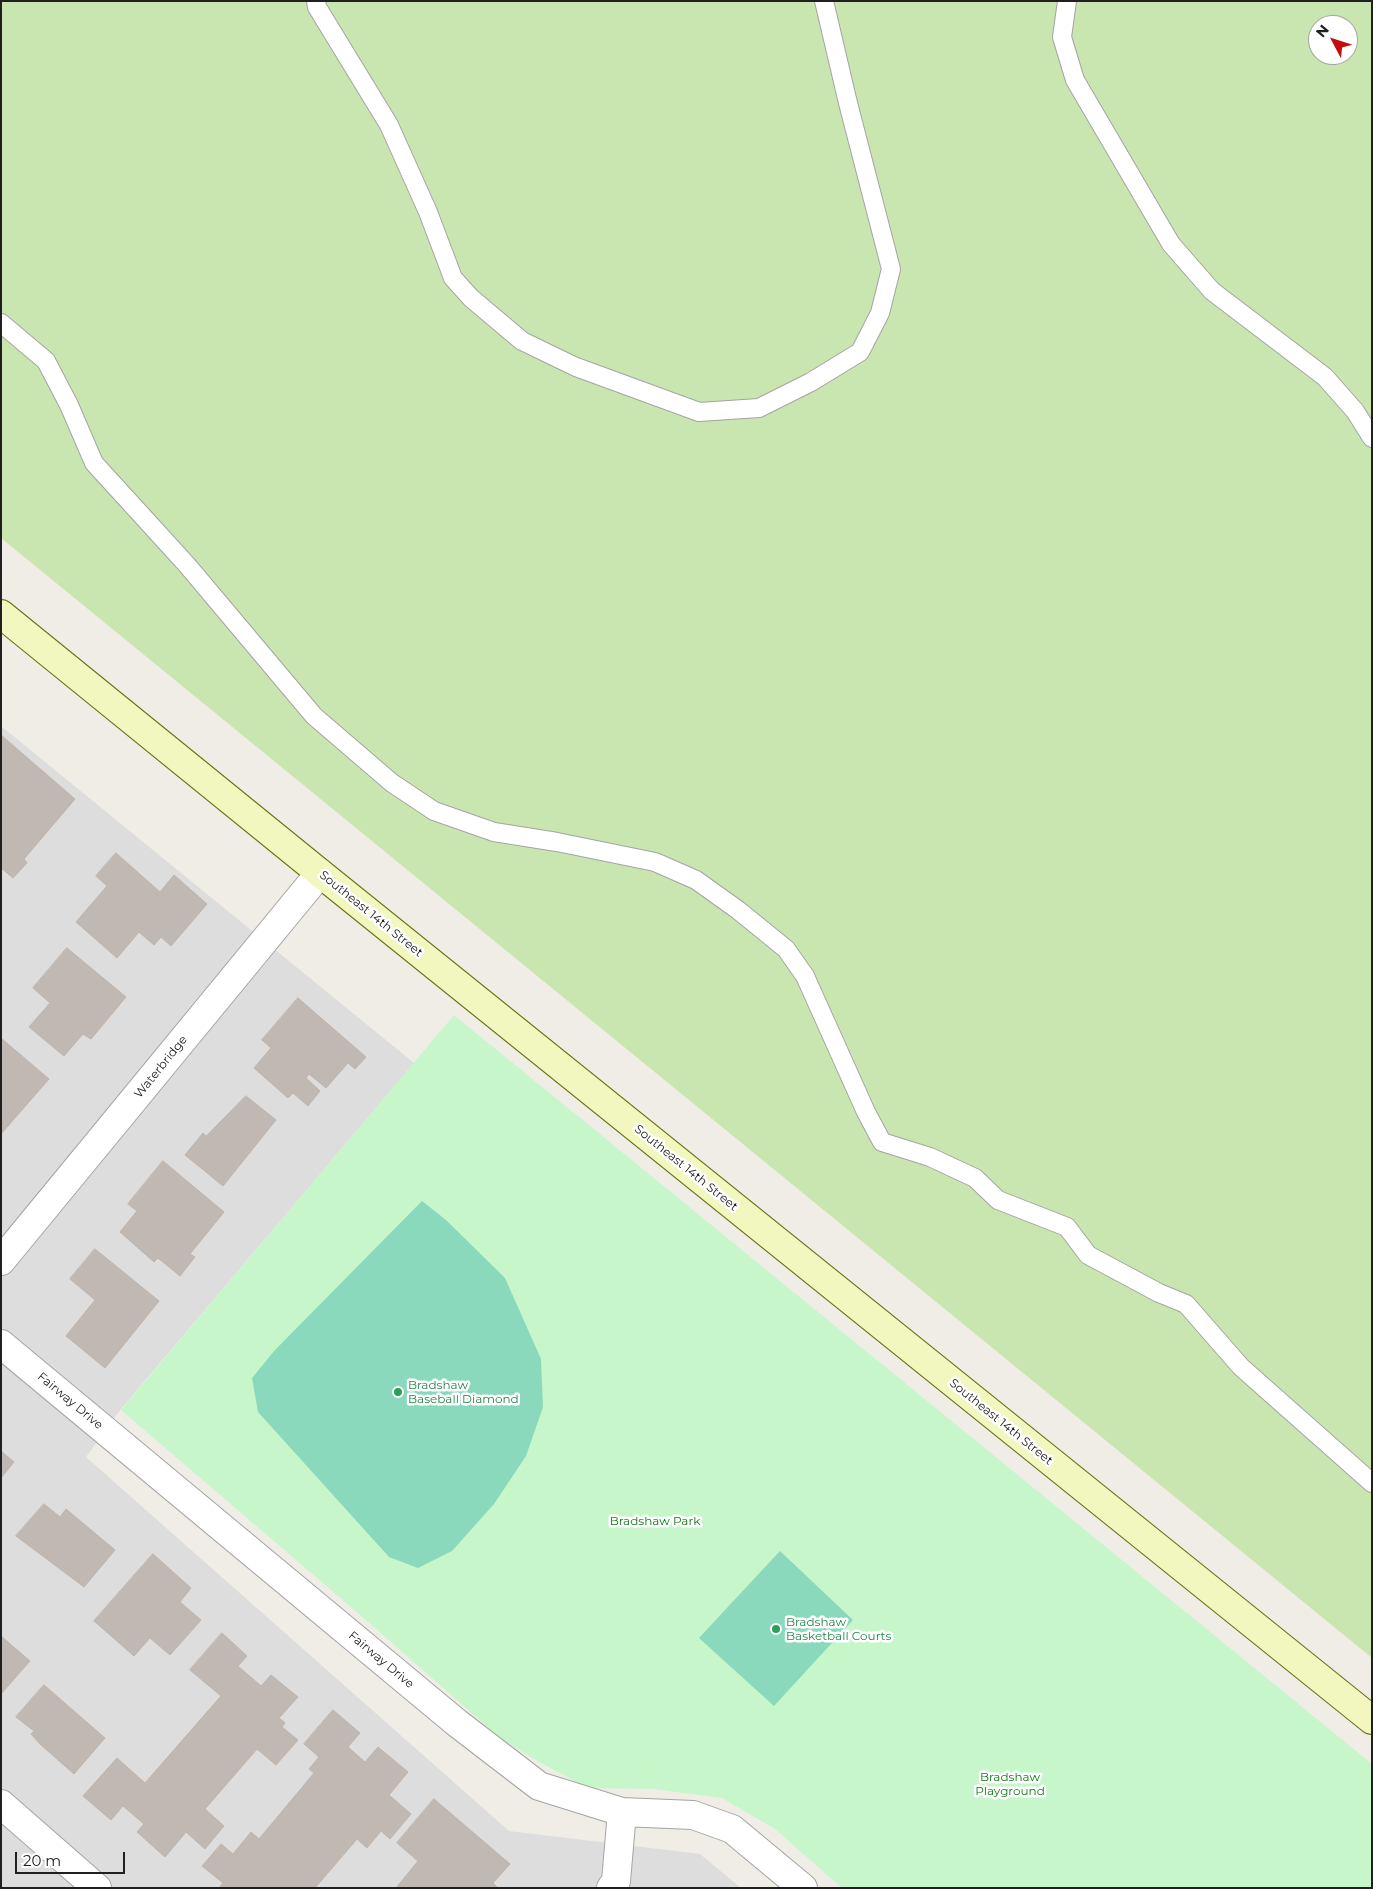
<!DOCTYPE html>
<html>
<head>
<meta charset="utf-8">
<style>
	body { margin:0 }
	#map { position:relative; width:1373px; height:1889px; overflow:hidden; background:#f0ede7; font-family:Montserrat,sans-serif }
	canvas { display:block }
	.frame { position:absolute; inset:0; border:2px solid #202020; pointer-events:none }
	.north { position:absolute; left:1308px; top:15px; width:50px; height:50px; box-sizing:border-box; background:#fff; border:1px solid #a6a6a6; border-radius:50%; rotate:310deg; font-size:14px; font-weight:700; line-height:20px; text-align:center; color:#202020 }
	.north::after { content:''; display:block; margin:auto; width:18px; height:22px; background:#c20f0d; clip-path:polygon(50% 0,100% 100%,50% 72%,0 100%) }
	.scale { position:absolute; left:15px; top:1852px; width:110px; height:22px; box-sizing:border-box; border:2px solid #202020; border-top:0; padding-left:6px; font-size:15px; line-height:18px; white-space:nowrap; color:#202020; -webkit-text-stroke:4px #fff; paint-order:stroke }
</style>
</head>
<body>
<div id="map">
<canvas width="1373" height="1889"></canvas>
<div class="frame"></div>
<div class="north">N</div>
<div class="scale">20 m</div>
</div>
<script>
const context = document.querySelector('canvas').getContext('2d');
context.lineJoin = 'round';
function fillPath(path, color) {
  context.fillStyle = color;
  context.fill(path, 'evenodd');
}
function stroke(path, color, width, dash) {
  context.strokeStyle = color;
  context.lineWidth = width;
  context.lineCap = dash ? 'butt' : 'round';
  context.setLineDash(dash || []);
  context.stroke(path);
}
function write(font, color, halo, rows, align = 'center') {
  context.font = font + ' Montserrat,sans-serif';
  context.lineWidth = 5;
  context.setLineDash([]);
  context.textBaseline = 'middle';
  context.strokeStyle = halo;
  context.fillStyle = color;
  for (const [text, x, y, turn = 0] of rows) {
    context.save();
    context.translate(x, y);
    context.rotate((+turn || 0) * Math.PI / 180);
    context.textAlign = isNaN(turn) ? turn : align;
    if (halo) context.strokeText(text, 0, 0);
    context.fillText(text, 0, 0);
    context.restore();
  }
}
const residential = new Path2D(`
	M1 726 414 1063 121 1409 86 1457 509 1831 700 1854 741 1888H1Z`);
const grass = new Path2D(`
	M1 1H1372V1658L1 538ZM1318 25H1348V55H1318Z`);
const park = new Path2D(`
	M454 1015 1372 1764V1884L1369 1888H842L775 1829 722 1798 653 1789 588 1788 541 1763 501 1739 374 1627 121 1410Z`);
const pitch = new Path2D(`
	M422 1201 446 1220 505 1278 541 1359 543 1407 526 1456 494 1504 452 1551 418 1568 389 1557 258 1412 252 1378 275 1350Z
	M780 1551 853 1620 774 1706 699 1638Z`);
const building = new Path2D(`
	M1 735 75 799 24 859 27 863 13 878 1 868Z
	M116 853 160 892 174 875 207 904 171 946 161 937 154 945 139 932 117 958 76 922 107 886 96 876Z
	M67 948 126 997 91 1039 83 1034 64 1056 29 1027 50 1003 33 988Z
	M298 998 366 1057 355 1069 348 1063 326 1088 309 1074 306 1078 320 1091 308 1106 293 1093 288 1098 254 1068 271 1048 262 1040Z
	M1 1038 49 1079 1 1134Z
	M246 1096 276 1120 223 1186 185 1155 203 1133 206 1136Z
	M163 1161 224 1212 190 1254 195 1257 180 1276 158 1258 154 1262 120 1232 137 1211 128 1204Z
	M95 1249 159 1301 105 1368 66 1336 95 1300 70 1279Z
	M1 1451 14 1462 1 1478Z
	M44 1504 60 1517 66 1509 115 1550 84 1587 16 1536Z
	M153 1554 191 1588 180 1602 201 1620 170 1655 150 1638 134 1656 94 1621Z
	M222 1633 247 1656 238 1666 261 1686 271 1675 298 1697 279 1718 285 1723 282 1727 298 1740 276 1765 257 1749 205 1809 224 1826 205 1849 186 1832 165 1857 137 1832 144 1824 123 1806 111 1820 83 1796 117 1758 145 1783 221 1696 190 1670Z
	M1 1636 30 1661 1 1694Z
	M44 1685 105 1738 74 1774 41 1745 31 1734 34 1731 16 1717Z
	M333 1710 360 1733 348 1747 365 1762 378 1747 408 1772 389 1795 411 1814 390 1839 381 1831 367 1848 357 1839 315 1888H219L223 1883 202 1866 221 1844 233 1854 251 1832 259 1839 314 1773 309 1769 319 1757 304 1744Z
	M434 1799 510 1864 493 1883 498 1888H396L418 1861 397 1843Z`);
const lane = new Path2D(`
	M316 1 317 7 389 125 428 212 453 278 471 298 522 341 576 367 699 412 759 408 811 382 860 352 880 313 891 269 848 103 824 1
	M1067 1 1062 37 1075 80 1171 244 1212 291 1325 377 1355 411 1372 438
	M1 323 46 361 69 405 94 463 187 565 314 716 392 783 434 811 494 832 557 842 655 862 696 880 738 910 786 949 805 976 866 1112 882 1142 930 1157 975 1178 998 1200 1067 1227 1088 1255 1159 1293 1186 1304 1241 1367 1372 1483`);
const street = new Path2D(`
	M1 1261 320 873
	M1 1344 457 1723 539 1786 622 1812 693 1815 732 1829 803 1888
	M1 1804 97 1888
	M611 1888 616 1881 622 1812`);
const secondary = new Path2D(`
	M1 614 320 873 1372 1720`);
const markers = [
	[398,1392,5,"#2e9e5b"],
	[776,1629,5,"#2e9e5b"]
];
const streetNames = [
	["Southeast 14th Street",371,914,39],
	["Waterbridge",161,1067,-51],
	["Southeast 14th Street",686,1168,39],
	["Fairway Drive",70,1401,40],
	["Southeast 14th Street",1001,1422,39],
	["Fairway Drive",381,1660,40]
];
const leisureNames = [
	["Bradshaw",408,1385],
	["Baseball Diamond",408,1399],
	["Bradshaw",786,1622],
	["Basketball Courts",786,1636]
];
const parkNames = [
	["Bradshaw Park",655,1521],
	["Bradshaw",1010,1777],
	["Playground",1010,1791]
];
fillPath(residential, '#dedddd');
fillPath(grass, '#cae6b0');
fillPath(park, '#c7f6cb');
fillPath(pitch, '#8ad9bc');
fillPath(building, '#c0b9b3');
stroke(building, '#c0b4aa', 1);
stroke(lane, '#a4a4a4', 20);
stroke(street, '#a4a4a4', 30);
stroke(secondary, '#65710c', 30);
stroke(lane, '#fff', 18);
stroke(street, '#fff', 28);
stroke(secondary, '#f2f6bf', 28);
for (const [x, y, r, color] of markers) {
  const dot = new Path2D();
  dot.arc(x, y, r, 0, 2 * Math.PI);
  context.fillStyle = color;
  context.fill(dot);
  stroke(dot, '#fff', 2);
}
write('12px', '#202020', '#fff', streetNames);
write('12px', '#27864d', '#fff', leisureNames, 'left');
write('12px', '#13781c', '#fff', parkNames);
</script>
</body>
</html>
